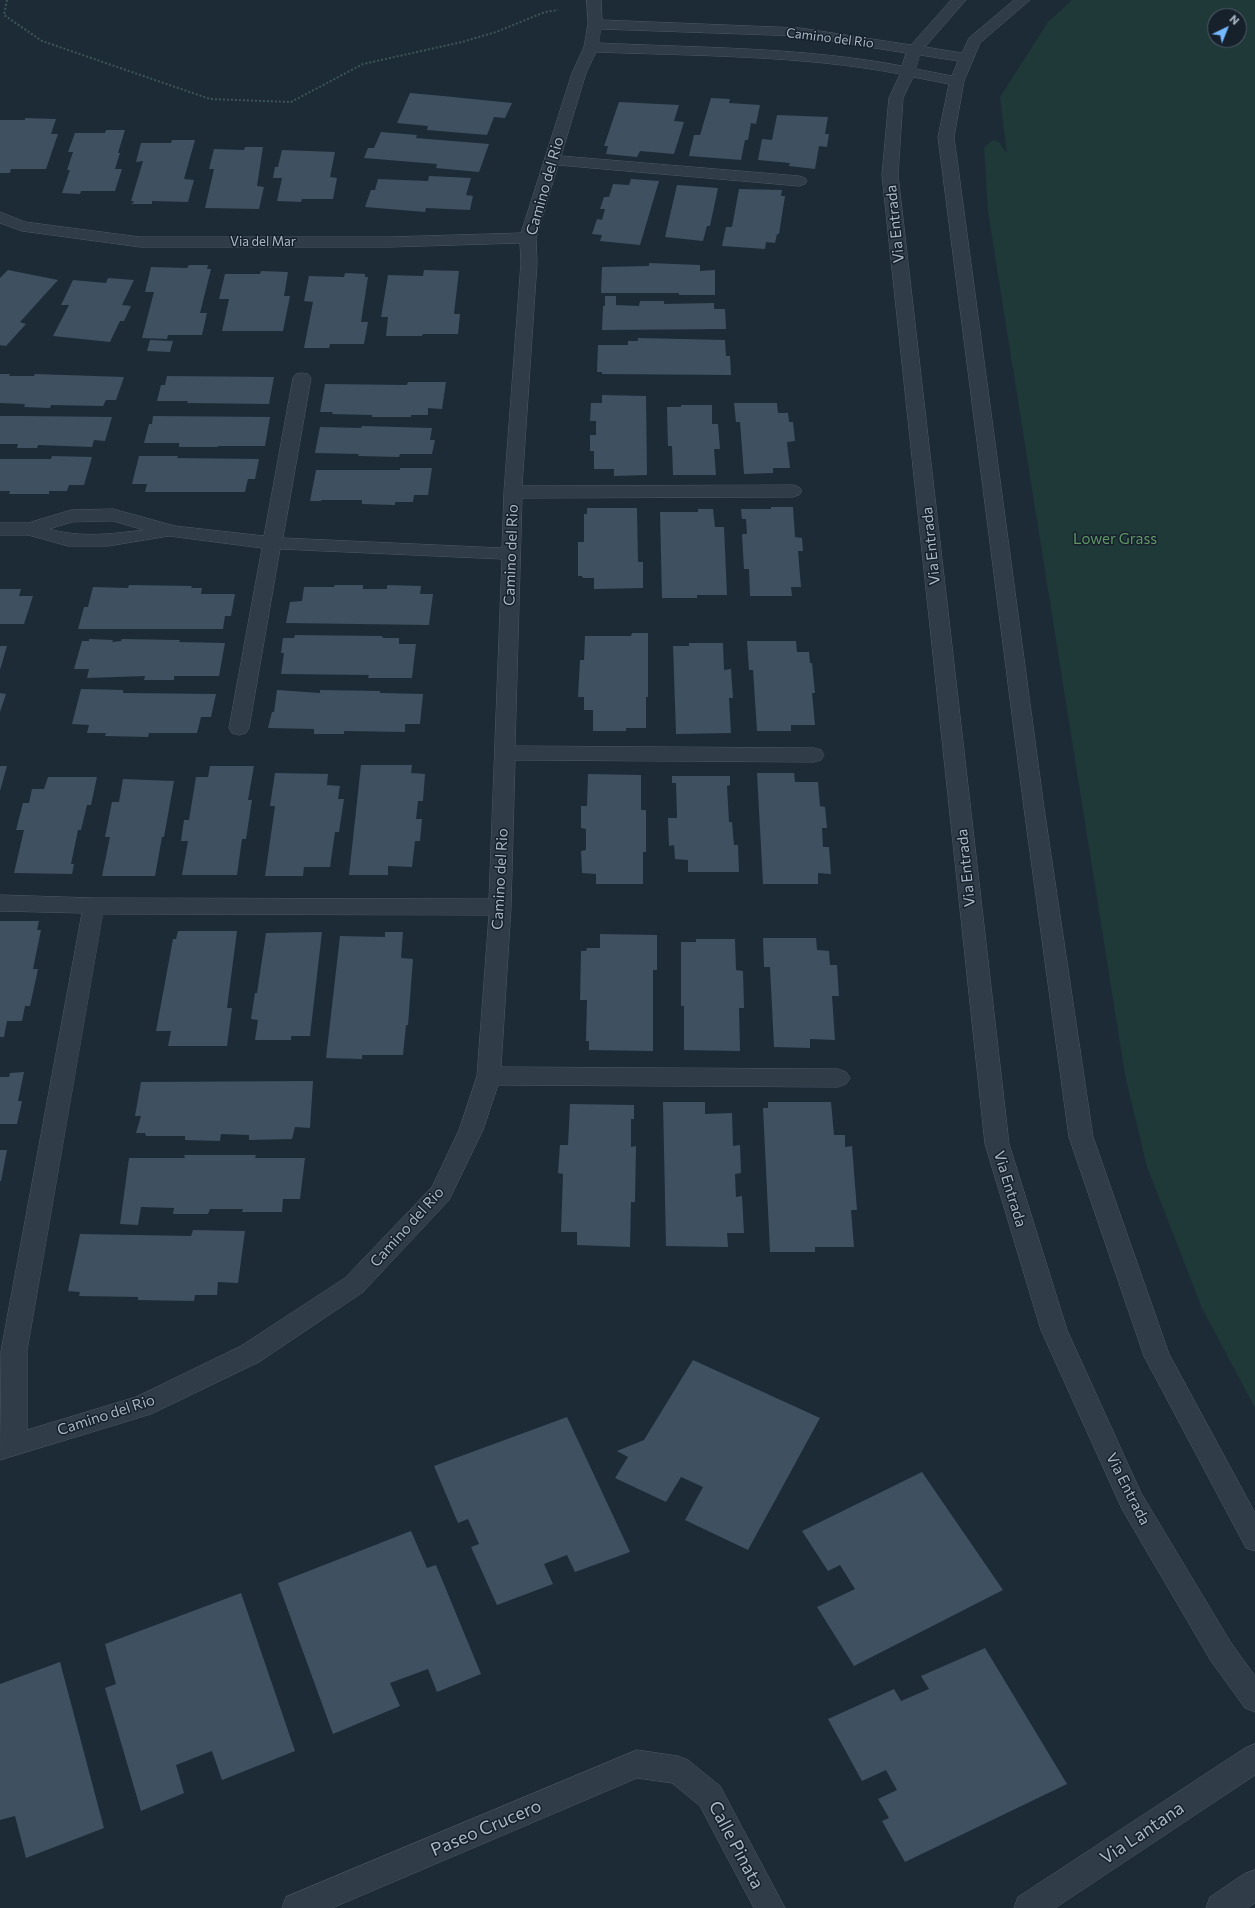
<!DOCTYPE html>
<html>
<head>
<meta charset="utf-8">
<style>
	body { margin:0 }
	#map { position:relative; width:1255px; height:1908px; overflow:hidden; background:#1d2b37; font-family:Commissioner,sans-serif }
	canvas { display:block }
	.north { position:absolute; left:1207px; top:8px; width:40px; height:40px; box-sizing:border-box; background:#16212c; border:1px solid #515d69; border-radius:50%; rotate:43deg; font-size:11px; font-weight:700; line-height:16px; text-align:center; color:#aab7c5 }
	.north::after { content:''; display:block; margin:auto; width:14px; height:18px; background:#75b9ff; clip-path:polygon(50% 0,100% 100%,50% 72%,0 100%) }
</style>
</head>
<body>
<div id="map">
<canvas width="1255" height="1908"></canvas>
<div class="north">N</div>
</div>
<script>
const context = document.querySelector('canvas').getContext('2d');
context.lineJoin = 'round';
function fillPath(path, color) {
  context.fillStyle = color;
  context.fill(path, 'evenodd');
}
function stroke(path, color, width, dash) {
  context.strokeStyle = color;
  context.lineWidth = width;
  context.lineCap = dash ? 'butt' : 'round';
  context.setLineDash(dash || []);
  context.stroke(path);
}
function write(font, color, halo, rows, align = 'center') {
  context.font = font + ' Commissioner,sans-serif';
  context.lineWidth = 3;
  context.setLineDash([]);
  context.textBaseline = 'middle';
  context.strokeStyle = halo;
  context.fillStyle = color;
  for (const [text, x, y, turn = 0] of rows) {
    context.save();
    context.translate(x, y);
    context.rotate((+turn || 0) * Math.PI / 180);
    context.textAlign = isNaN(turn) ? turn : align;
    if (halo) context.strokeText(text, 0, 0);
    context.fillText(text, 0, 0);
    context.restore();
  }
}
const green = new Path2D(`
	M1072 0H1255V1408L1202 1308 1147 1167 1125 1075 988 212 984 147 993 140 999 142 1007 154 1000 97 1048 22ZM1215 16H1239V40H1215Z`);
const building = new Path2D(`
	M410 93 443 96 512 103 505 118 494 117 487 135 427 130 428 126 397 123Z
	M711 98 730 99 729 103 760 105 756 124 751 123 748 140H745L741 160 689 156 694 135H700Z
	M619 102 679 105 674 121 684 122 674 154 640 151 637 157 606 154 608 146H604Z
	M777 115 828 117 825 134H829L827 147 819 146 815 169 789 166 790 163 758 160 762 139 772 140Z
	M25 118 56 119 51 134H58L46 169H11L10 173H0V120H25Z
	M106 130H125L118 153H120L115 169H122L115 191H81L80 194 62 193 70 170H67L73 152H68L75 133H105Z
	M381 132 417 135 416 138 489 144 479 172 436 168 437 164 364 158 368 148H374Z
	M172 140H195L184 179 194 180 188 202 152 201V204H132L134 201H131L143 161 136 162 141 143H171Z
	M245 147H263L257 186 264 187 259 209 205 208 214 169H209L214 149 244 150Z
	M282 150 335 152 330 177 337 178 333 199H302L301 202 277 201 282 178H273L275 167H278Z
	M429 176 471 178 466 195 473 196 470 210 426 208 425 212 365 207 371 190H375L378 179 428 181Z
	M631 179 659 181 640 245 600 241 602 235 592 234 597 219 602 220 605 209H600L604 197H609L613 184 629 185Z
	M677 185 718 188 710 226H707L703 241 665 237Z
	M739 189 782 190 781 196H785L779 234H777L775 243 766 242 765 249 722 246 726 227H732Z
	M649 263 700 265V271L715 270V295H679V293H601L602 267 649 266Z
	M189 265H208L207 269H211L200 313H207L202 335H168L167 339 142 338 154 292H145L151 267 187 268Z
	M8 270 58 280 20 322 26 324 6 346 0 345V278Z
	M424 270 459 271 454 314H460L458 334H423L422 336H386L388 317H381L388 275 423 276Z
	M261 271 288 272 284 296H290L283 331H222L229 299H219L225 274H260Z
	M345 273 365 274V277H368L361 322H368L364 344H330L329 348H304L313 302 304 301 309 276 344 277Z
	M108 278 134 280 122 305 131 306 124 321H120L110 342 53 336 69 305H61L73 280 106 283Z
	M605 296H616V305L639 306 640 301H664V304L714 303V309H725L726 329 602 330 603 306H605Z
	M638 338 725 340 726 356H730L731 375 602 374V372H597L598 345H628V341H638Z
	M150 340 173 341 170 352 147 351Z
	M0 374H10L9 376H34L35 374 124 377 116 400H106L103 406 51 405 50 408 24 407 25 404 0 403Z
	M167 376 274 377 269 404 187 403 188 401H157L161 385H165Z
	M408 382H446L442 409 428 408V415H411V417H372V415L332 414 333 412H320L325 384 407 385Z
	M602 395 646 396 647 475 614 476V469H594V451H590V435H596V421H590L591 403H602Z
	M734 403H777L778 413H788L789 422H793L795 441 787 442 790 468H773V473L744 474 740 422H736Z
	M681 405H712V424H718L720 449H714L716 475H673L672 446H668L667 407H681Z
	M0 416H23L112 417 105 441 94 440 92 447 38 445 37 448H17L18 444H0Z
	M153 416 270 417 265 446H218V447H179V443H144L149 424H152Z
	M362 426 432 428 430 440H435L432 454H400L399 457 358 456 359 454 315 453 320 427 361 428Z
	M52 456 92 457 84 485H69L67 491H49V494H9L10 491H0V459H51Z
	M139 456H178L177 458 259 459 255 479H248L245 492H145L147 484H132Z
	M400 468H432L428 495H414L413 502H395V505L362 504V500H321V501H310L316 470H400Z
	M771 507H793L795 537 802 538 803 551H798L801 587H791L792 596H750L749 569H744L742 534H747L746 519H742L741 509H771Z
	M587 508H637L638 562H643V588L594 589V578H583L582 576H578V542H584V514H587Z
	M698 509H713L715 527H724L727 595H697V598H662L660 512H698Z
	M129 585 192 586 191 588H202L201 594H235L231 616H225L223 629H78L84 607H88L93 587 128 588Z
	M335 585H363V589H387V585L421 586 420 594H433L429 625 286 623 290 602 302 601 304 587H334Z
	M0 589H21L19 596H33L24 624H0Z
	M632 633H648V697H646V728H626V731H593V710H584V697H578L580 660H584L585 636H631Z
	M295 635 382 636 383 638H399V644H416L412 678H368L369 675 281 674 284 653H281L283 638H294Z
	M89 639 113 640 112 642 121 641 122 639 180 640 179 642 225 643 219 676H174V680H144L145 676 87 678 89 669H74L82 641H89Z
	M747 641H796L797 652H809L810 663H812L815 693H812L815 725H791V731H757L753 670H749Z
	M689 643H723L724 670 731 669 733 698H729L731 733 676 734 673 646H689Z
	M0 646H7L0 670Z
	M81 689 123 690V693L216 694 211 717H201L197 733H149L148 737 105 736 106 733H87L89 725 72 724Z
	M277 690 320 693V690L380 691V693L423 694 420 724H405V732L344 731V734H314V729L268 728 272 712H274Z
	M0 693 6 694 0 712Z
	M361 765H412L411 773 425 774 423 801H418L416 819H422L420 841H415L412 867 388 866V875H349Z
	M0 766H7L0 791Z
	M210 766H254L248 800H252L246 839H242L237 875H182L188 841H181L184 820H189L196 777H208Z
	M275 773 328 774 327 785 340 786 338 799H344L339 832H335L330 867H304L303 876H265L275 806H270Z
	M757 773H794L795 782H818L820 806 825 807 827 828H822L823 847H829L831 874 818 873V884H763Z
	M588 774 641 775V810H646V852H643V884H596V874L582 873 581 851 586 850V829L581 828V806H587Z
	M672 776H730V785L727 786 729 822H732L734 845H738L739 872H688V860L675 859 674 845 669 846 668 818H677L676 783H672Z
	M48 777H97L91 805H87L81 830H78L71 864H74L72 874 14 873 24 830H16L23 803H29L32 789H44Z
	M123 779 174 781 164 837H162L155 876H102L110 837H105L112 802H119Z
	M0 921H39L37 930H41L33 969H38L30 1006H25L22 1021H7L4 1037H0Z
	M178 931H237L227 1008H232L227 1046H168L171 1031H156L173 939H176Z
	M322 932 310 1036H291V1040H255L258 1020 251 1019 255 993H257L266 933Z
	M385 932H403L401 958 413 959 408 1025H406L403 1055H362V1059L326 1058 340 936 385 937Z
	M600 934 657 935V970H653V1051L589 1050V1041H586L587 1000H580L581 951H586L587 948H600Z
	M763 938H816L817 950 829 951 830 965H837L839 996H832L835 1040 810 1039V1048L774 1047 770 967H764Z
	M696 939H735L736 970 743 971 744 1008H739L740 1051 684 1050V1006H681V942H696Z
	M24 1072 18 1101H22L17 1124H0V1077H9L10 1073Z
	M313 1081 310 1128 295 1127 292 1139 249 1140V1135L221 1134 220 1141 185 1140V1136H146L145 1133H136L141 1116H135L141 1082Z
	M663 1102H705V1114L732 1113 733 1146 740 1145 741 1173 735 1174 736 1197 742 1196 744 1233H727L728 1247 666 1246Z
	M768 1102H831L834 1135H845V1147L852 1146 857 1210H851L854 1247H815V1252H770L763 1108H768Z
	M570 1104 634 1105V1119H631V1147L636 1146 635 1202H631L630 1247 577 1245V1232H561L563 1174 558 1173 560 1145H568Z
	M0 1150H7L1 1181H0Z
	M184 1155H256L255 1158H305L300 1199H283L282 1212H242L243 1209H210L208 1214H173L174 1208 141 1207 138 1225 120 1224 129 1158H185Z
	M193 1230 245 1231 238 1283 218 1282 217 1295H195L194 1301 138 1300V1297L79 1296 80 1292 68 1291 80 1234 191 1236Z
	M693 1360 820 1418 748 1550 685 1520 703 1487 681 1477 666 1502 615 1478 628 1457 617 1451 644 1440Z
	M567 1417 630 1552 575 1572 567 1555 544 1564 553 1584 497 1605 471 1547 479 1544 468 1519 458 1523 434 1466Z
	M922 1472 1003 1590 854 1666 817 1607 855 1589 840 1565 828 1571 802 1531Z
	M411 1531 427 1568 436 1565 481 1674 437 1692 428 1669 390 1683 400 1706 333 1734 278 1583Z
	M241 1593 295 1751 222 1780 212 1751 176 1765 184 1793 141 1811 105 1688 116 1684 105 1644Z
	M985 1648 1067 1784 905 1862 882 1821 889 1818 878 1799 897 1790 886 1770 862 1781 828 1719 894 1689 901 1701 929 1689 921 1676Z
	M60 1662 104 1828 26 1858 15 1816 0 1820V1684Z`);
const path = new Path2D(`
	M7 0 4 15 42 41 210 99 291 102 363 64 462 42 496 32 545 12 558 10`);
const minor = new Path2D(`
	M587 0H601L602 20 800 28 911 45 951 0H966L925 47 962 53 969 38 1014 0H1030L980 43 964 81 954 137 1044 808 1093 1137 1169 1354 1255 1513V1551L1246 1548 1144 1356 1069 1137 1024 808 938 137 949 84 913 77 903 98 898 175 1009 1144 1067 1330 1141 1493 1231 1643 1255 1676V1712L1245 1708 1211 1661 1122 1509 1041 1330 985 1144 882 175 889 98 900 74C801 55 696 56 596 52L586 73 561 156 799 176 805 178 807 181 805 184 799 186 558 165 536 238 537 263 522 486 793 485 799 487 802 491 799 495 793 497 522 498 515 746 814 748 821 750 824 755 821 760 814 762 515 760 511 907 501 1067 838 1069 846 1072 850 1078 846 1084 838 1087 498 1085 483 1130 449 1200 363 1292 259 1362 151 1414 0 1460 1 1351 82 913 0 911V895L94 898 489 899 502 559 280 549 249 728 246 733 239 735 232 733 229 728 262 548 169 536 108 546H68L28 535H0V523H28L71 510 113 509 175 526 264 536 293 378 296 374 302 373 308 374 311 378 283 538 502 548 504 492 521 263 520 243 390 247H140L22 231 0 223V212L25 222 140 237H390L521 233 572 73 584 47 588 24ZM601 29 800 36 906 53 902 66C803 47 700 48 599 43ZM920 55 958 61 952 76 916 69ZM113 521 144 530C111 534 81 538 49 529L72 522ZM103 914 489 915 477 1076 459 1130 432 1187 345 1278 241 1346 136 1397 27 1430V1351Z
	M1255 1744V1775L1055 1908H1014L1018 1897 1245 1748Z
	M637 1750 678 1756 688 1760 720 1786 785 1908H754L700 1806 672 1783 637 1778 332 1908H282L286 1897Z
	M1255 1870V1903L1247 1908H1206L1210 1897 1244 1874Z`);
const farStreetnames = [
	["Camino del Rio",830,38,7],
	["Via del Mar",263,242]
];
const streetNames = [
	["Camino del Rio",545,186,-74],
	["Via Entrada",895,224,-96],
	["Via Entrada",931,546,-96],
	["Camino del Rio",511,555,-88],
	["Via Entrada",966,868,-96],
	["Camino del Rio",500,879,-87],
	["Via Entrada",1010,1189,73],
	["Camino del Rio",407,1227,-48],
	["Camino del Rio",106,1415,-18],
	["Via Entrada",1128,1489,63]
];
const parkNames = [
	["Lower Grass",1115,539]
];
const nearStreetnames = [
	["Paseo Crucero",486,1828,-23],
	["Via Lantana",1142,1833,-34],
	["Calle Pinata",736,1845,62]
];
fillPath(green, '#1f3838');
fillPath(building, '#3f5060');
stroke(minor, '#4e5a66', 1);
stroke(path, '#3c5555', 2, [2, 2]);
fillPath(minor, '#303c48');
write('13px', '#aab7c5', '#16212c', farStreetnames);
write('15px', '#aab7c5', '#16212c', streetNames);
write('15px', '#609767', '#16212c', parkNames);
write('18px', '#aab7c5', '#16212c', nearStreetnames);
</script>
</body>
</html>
